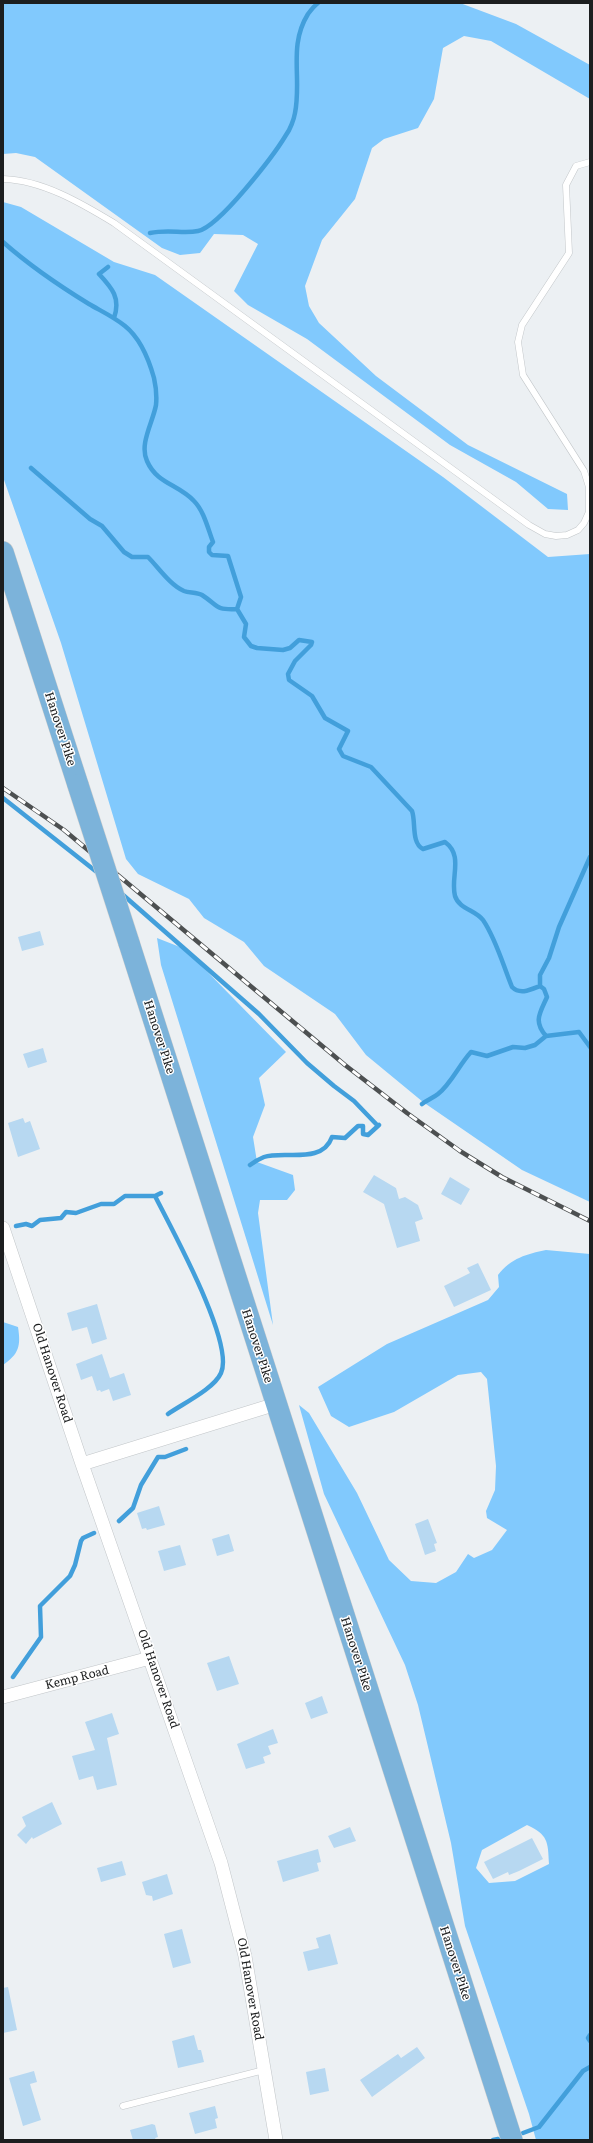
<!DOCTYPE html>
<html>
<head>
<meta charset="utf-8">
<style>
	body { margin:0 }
	#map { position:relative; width:593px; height:2143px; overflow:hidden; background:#ecf0f3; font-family:Literata,serif }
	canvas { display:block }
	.frame { position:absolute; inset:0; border:4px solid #1c1e1f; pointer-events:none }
</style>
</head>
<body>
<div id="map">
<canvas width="593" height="2143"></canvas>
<div class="frame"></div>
</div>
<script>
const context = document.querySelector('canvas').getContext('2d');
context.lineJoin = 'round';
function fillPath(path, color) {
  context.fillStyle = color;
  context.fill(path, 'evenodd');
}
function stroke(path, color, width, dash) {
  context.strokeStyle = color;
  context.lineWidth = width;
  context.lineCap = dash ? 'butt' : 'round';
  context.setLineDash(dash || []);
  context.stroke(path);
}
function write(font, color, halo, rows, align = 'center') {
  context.font = font + ' Literata,serif';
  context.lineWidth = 3;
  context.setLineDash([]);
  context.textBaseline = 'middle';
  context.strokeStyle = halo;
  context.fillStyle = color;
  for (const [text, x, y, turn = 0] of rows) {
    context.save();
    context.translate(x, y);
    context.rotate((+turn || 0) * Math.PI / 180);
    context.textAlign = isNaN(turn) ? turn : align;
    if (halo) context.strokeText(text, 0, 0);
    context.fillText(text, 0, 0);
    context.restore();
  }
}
const green = new Path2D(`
	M3 3H460L516 24 590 65V99L491 41 464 36 443 48 434 99 418 128 384 139 372 148 355 199 322 240 305 286 309 306 319 323 376 376 468 445 567 494 568 510 548 509 516 482 450 445 307 339 248 305 234 291 258 244 243 235 214 234 200 253 180 255 162 248 35 157 16 153 3 154Z
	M3 202 21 207 114 262 155 275 443 477 548 557 590 554V1202L522 1170 423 1102 366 1055 335 1014 264 966 244 942 204 918 189 899 138 874 126 859 61 643 3 477Z
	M157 938 185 949 286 1052 259 1078 265 1105 253 1137 257 1162 293 1175 295 1190 287 1200H260L258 1213 273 1325 161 965Z
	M546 1250 590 1254V2140H536L529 2114 465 1926 451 1843 418 1705 405 1665 324 1494 299 1405 309 1413 357 1493 389 1560 411 1581 436 1583 456 1572 468 1554 474 1558 492 1550 507 1530 487 1518 486 1511 495 1490 496 1466 487 1379 481 1372 458 1375 394 1412 349 1427 331 1416 318 1387 387 1344 488 1300 499 1287 498 1275C511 1258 527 1254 546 1250ZM527 1825C548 1835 548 1841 549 1864L515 1881 489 1883 476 1868 482 1850Z
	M3 1322 18 1327C21 1346 19 1354 3 1365Z`);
const stream = new Path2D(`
	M150 233C169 229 183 234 198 231 219 227 274 155 286 135 290 130 294 119 295 113 302 78 288 46 308 14 311 10 314 6 318 3
	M3 242C30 266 58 285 89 304 101 311 114 317 125 326 140 338 149 360 154 378 156 387 157 395 156 405 153 422 139 444 147 461 157 484 178 484 194 501 204 511 208 529 213 542L209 547V552L212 555 228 556 241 597 237 609 246 624 244 637 251 646 257 648 283 650 290 648 299 640 312 642 311 645 295 661 288 674 289 680 312 696 325 718 348 731 339 749 343 756 371 767 412 811C416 822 411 843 423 849L445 842C464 856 450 877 455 896 459 909 476 910 483 920 496 939 503 965 512 987 520 995 530 990 540 986
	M108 267 99 274C112 288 121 298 114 318
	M31 468 90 519 102 526 124 552 132 557H148C158 567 170 585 184 591 189 593 197 592 202 595 219 606 214 610 237 609
	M3 798 98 873
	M122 894 259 1014 307 1063 334 1086 354 1101 378 1126
	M540 986V975L549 958 559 927 590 857
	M540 986 544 989 547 997C540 1013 533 1021 546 1036
	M546 1036 579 1032 590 1047
	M422 1104C427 1100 433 1098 438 1094 451 1084 459 1065 471 1052L487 1056 513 1047 525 1048 535 1045 546 1036
	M250 1165C254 1162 259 1159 264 1157 284 1150 322 1165 332 1137L345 1138 358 1126H363V1134L368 1135 379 1125
	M155 1196C171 1228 235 1343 221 1373 214 1389 182 1404 168 1414
	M16 1226 26 1224 32 1226 40 1220 61 1218 66 1212 76 1213 101 1204H114L125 1196H155L161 1193
	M119 1521 133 1508 141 1485 158 1457H165L186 1449
	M13 1677 41 1637 40 1606 70 1576 75 1565 81 1541 83 1538 94 1533
	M590 2035 588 2038 590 2041
	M523 2133 539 2127 583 2071 590 2067
	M493 2140 498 2139`);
const building = new Path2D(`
	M40 931 44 945 22 951 18 937Z
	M43 1048 47 1062 28 1068 23 1054Z
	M23 1118 25 1123 30 1121 40 1149 18 1157 8 1123Z
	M374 1175 396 1188 399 1199 405 1197 418 1205 423 1219 415 1222 420 1241 397 1248 384 1204 363 1192Z
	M450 1177 470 1189 461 1205 441 1194Z
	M478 1263 491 1290 454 1307 444 1286 470 1273 467 1268Z
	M97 1304 107 1339 92 1344 87 1327 72 1331 67 1313Z
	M102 1354 110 1378 124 1373 131 1395 113 1401 109 1389 101 1392 100 1390 97 1391 92 1376 81 1380 76 1364Z
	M159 1506 165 1525 147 1530 146 1528 142 1529 137 1513Z
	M428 1519 437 1543 434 1544 436 1551 425 1555 415 1524Z
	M229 1534 234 1551 217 1556 212 1539Z
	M180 1545 186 1565 164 1571 158 1551Z
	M229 1656 239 1684 217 1691 207 1663Z
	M322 1696 328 1713 311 1719 305 1703Z
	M112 1713 119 1734 107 1738 117 1785 97 1790 93 1776 79 1780 72 1756 95 1750 85 1722Z
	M273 1729 278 1743 268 1746 271 1754 263 1757 265 1763 246 1769 237 1744Z
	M52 1802 62 1824 33 1839 32 1837 26 1844 17 1835 26 1826 22 1817Z
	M350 1827 356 1841 334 1848 328 1836Z
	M532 1838 543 1859 519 1871 509 1875 508 1872 493 1879 484 1862Z
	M318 1849 321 1862 317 1863 319 1871 283 1882 277 1861Z
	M122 1861 126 1875 101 1882 97 1868Z
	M167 1874 173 1894 153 1901 152 1896 146 1895 142 1882Z
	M182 1929 191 1963 173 1968 164 1934Z
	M330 1934 338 1964 308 1971 303 1952 319 1948 316 1938Z
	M8 1987 17 2030 3 2033V1988Z
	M194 2035 198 2050H201L204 2062 178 2068 172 2041Z
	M417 2047 425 2058 372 2097 360 2080 398 2054 401 2058Z
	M325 2068 329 2091 310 2095 306 2072Z
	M34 2071 37 2082 30 2084 41 2120 23 2126 9 2078Z
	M215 2106 218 2118 215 2119 217 2128 195 2134 189 2113Z
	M152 2124 155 2125 158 2137 155 2138 156 2140H133L130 2130Z`);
const service = new Path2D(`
	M3 179C42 180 81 203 114 223L529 525 545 534 556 536 567 535 578 530 584 523 589 512V487L584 471 523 375 518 342 522 325 569 253 566 185 576 166 590 162
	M123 2106 264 2070`);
const minor = new Path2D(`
	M3 1228 82 1464 221 1863 245 1956 276 2140
	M82 1464 276 1404
	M3 1697 150 1658`);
const trunk = new Path2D(`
	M3 552 78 785
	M129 943 512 2140`);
const rail = new Path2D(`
	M3 788 64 830 345 1065 407 1113 460 1151 502 1177 590 1221`);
const trunkBridge = new Path2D(`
	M78 785 129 943`);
const streetNames = [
	["Hanover Pike",60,729,72],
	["Hanover Pike",159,1037,72],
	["Hanover Pike",257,1346,72],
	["Old Hanover Road",52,1373,72],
	["Hanover Pike",356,1654,72],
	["Kemp Road",77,1678,-14],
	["Old Hanover Road",158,1679,71],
	["Hanover Pike",455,1963,72],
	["Old Hanover Road",250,1989,80]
];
fillPath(green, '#81c9fd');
stroke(stream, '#429fdb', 4.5);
fillPath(building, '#b7d8f1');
stroke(service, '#c2c6c9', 7);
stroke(minor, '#c2c6c9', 14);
stroke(trunk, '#cdcece', 22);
stroke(service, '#fff', 6);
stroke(minor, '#fff', 13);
stroke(trunk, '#7cb3da', 21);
stroke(rail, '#4d5051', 4.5);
stroke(rail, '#fff', 3, [9]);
stroke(trunkBridge, '#cdcece', 22, []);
stroke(trunkBridge, '#7cb3da', 21);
write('12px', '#1c1e1f', '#fff', streetNames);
</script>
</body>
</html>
